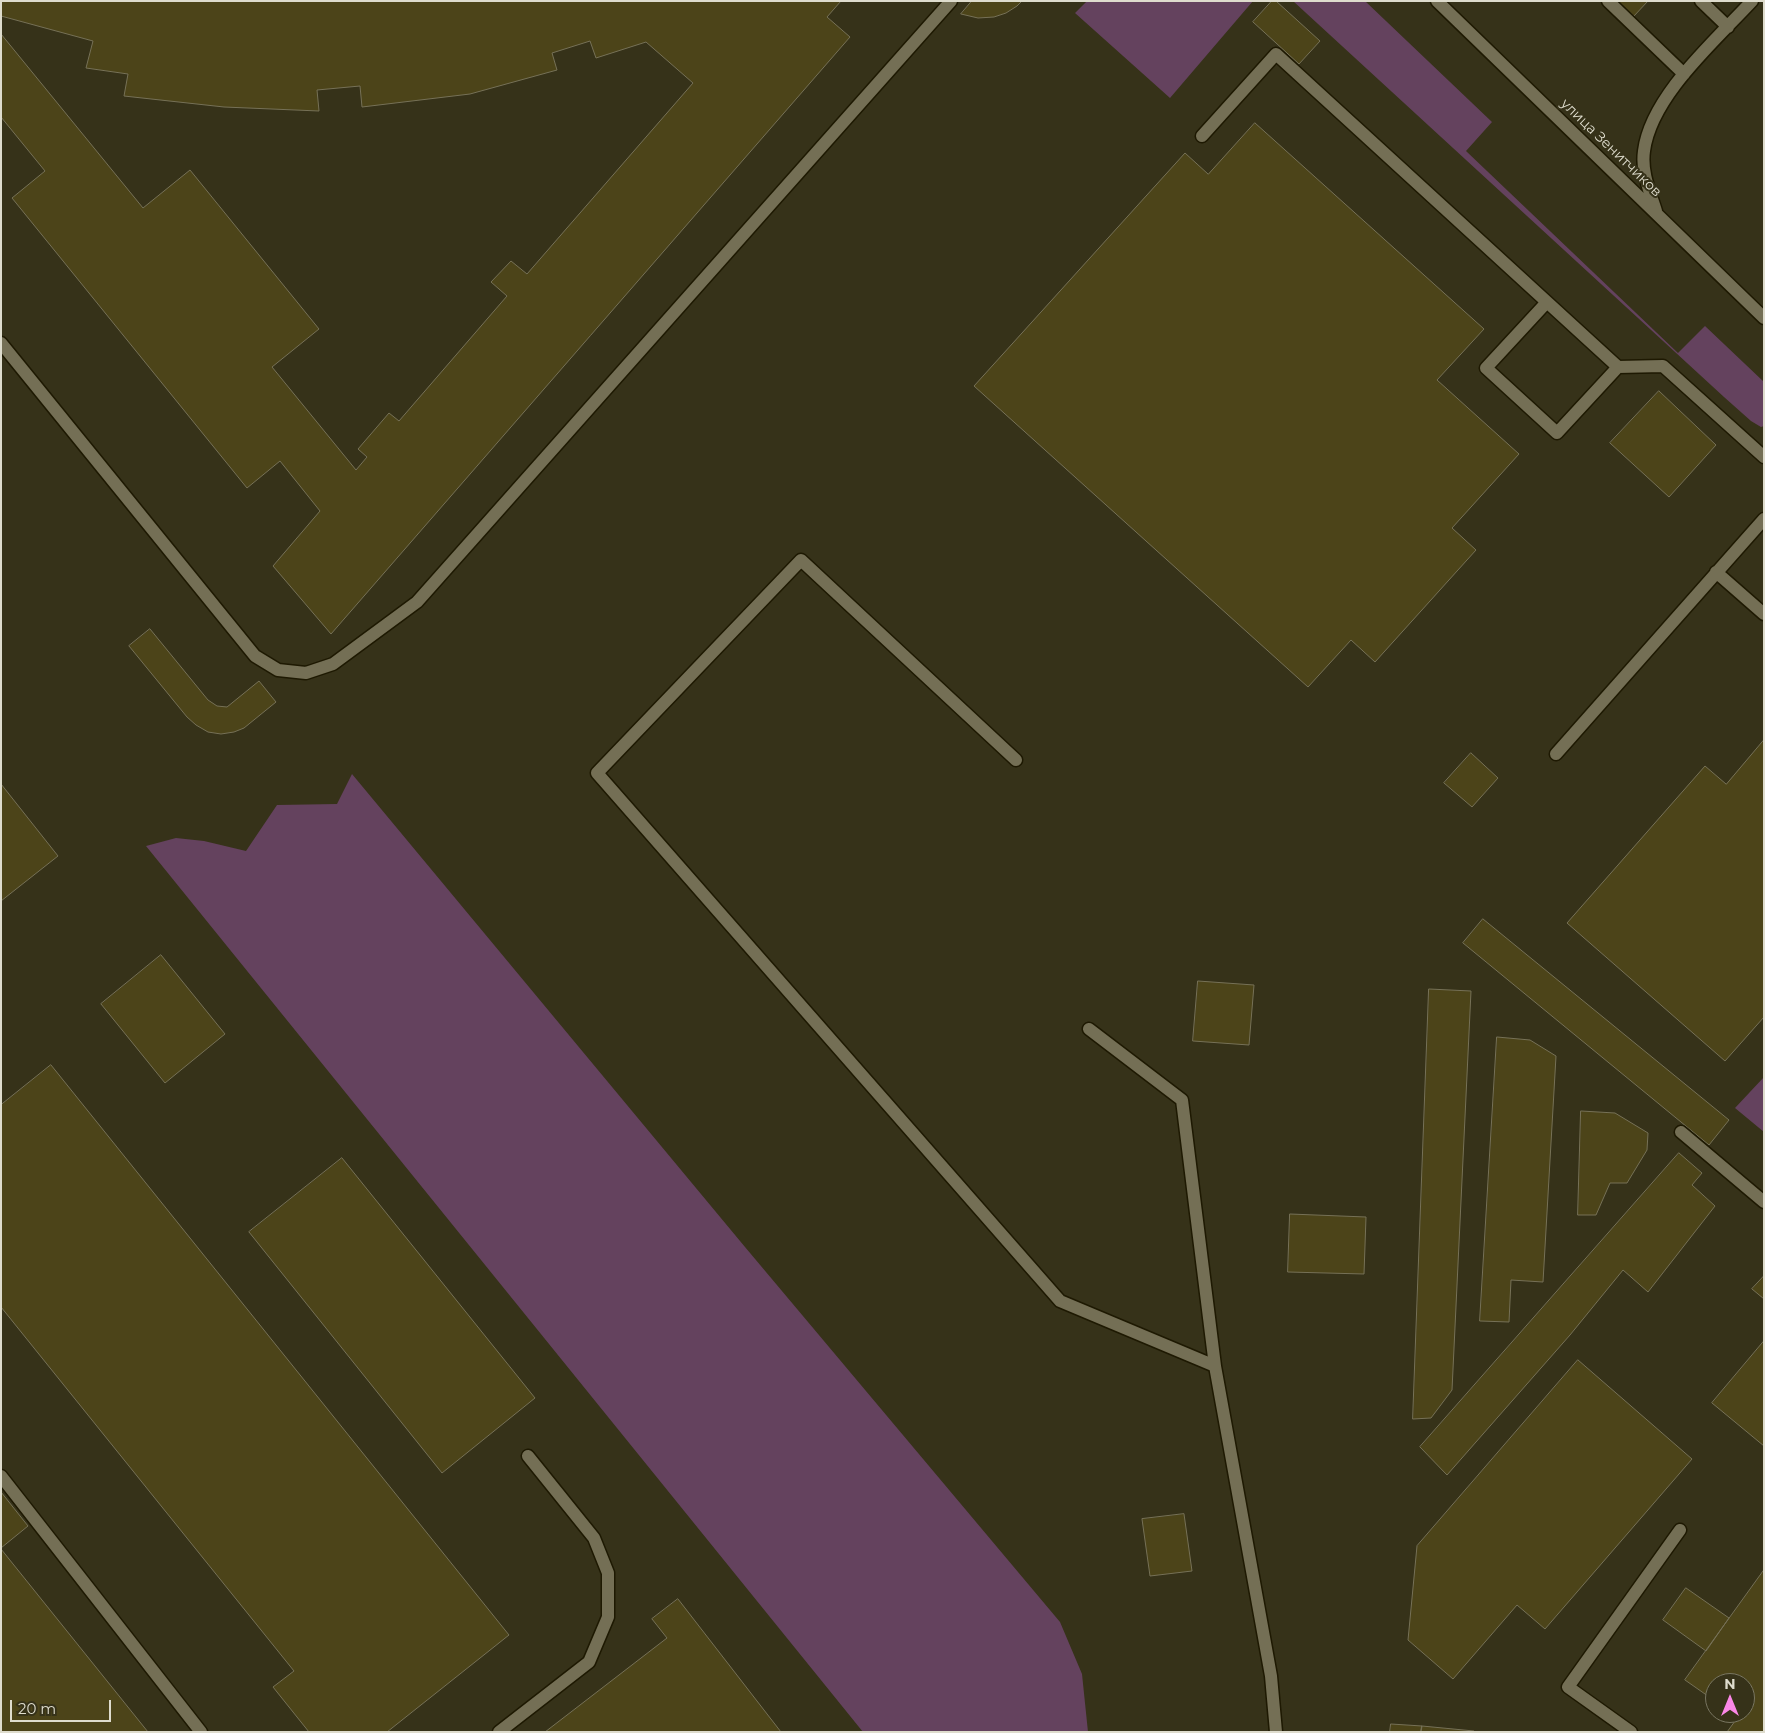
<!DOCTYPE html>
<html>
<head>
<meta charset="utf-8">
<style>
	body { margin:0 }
	#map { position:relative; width:1765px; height:1733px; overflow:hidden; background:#363219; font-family:Montserrat,sans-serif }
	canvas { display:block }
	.frame { position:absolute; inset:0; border:2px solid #dedccd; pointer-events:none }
	.north { position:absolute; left:1705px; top:1673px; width:50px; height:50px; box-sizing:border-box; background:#363219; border:1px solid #797661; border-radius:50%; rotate:0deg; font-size:14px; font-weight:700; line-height:20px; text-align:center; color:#dedccd }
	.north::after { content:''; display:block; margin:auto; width:18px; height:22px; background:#fa87e7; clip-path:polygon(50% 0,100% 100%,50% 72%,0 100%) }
	.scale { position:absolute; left:10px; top:1700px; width:101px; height:22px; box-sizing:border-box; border:2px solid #dedccd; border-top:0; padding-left:6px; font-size:15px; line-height:18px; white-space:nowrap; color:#dedccd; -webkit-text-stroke:4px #363219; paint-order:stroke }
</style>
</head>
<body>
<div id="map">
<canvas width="1765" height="1733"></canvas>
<div class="frame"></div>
<div class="north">N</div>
<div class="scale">20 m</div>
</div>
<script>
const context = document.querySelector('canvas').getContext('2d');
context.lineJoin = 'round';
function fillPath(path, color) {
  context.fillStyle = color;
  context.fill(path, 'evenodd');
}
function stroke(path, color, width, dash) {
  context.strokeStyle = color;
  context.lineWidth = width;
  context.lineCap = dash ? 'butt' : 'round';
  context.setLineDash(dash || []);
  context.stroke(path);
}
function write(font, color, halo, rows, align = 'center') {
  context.font = font + ' Montserrat,sans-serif';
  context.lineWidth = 4;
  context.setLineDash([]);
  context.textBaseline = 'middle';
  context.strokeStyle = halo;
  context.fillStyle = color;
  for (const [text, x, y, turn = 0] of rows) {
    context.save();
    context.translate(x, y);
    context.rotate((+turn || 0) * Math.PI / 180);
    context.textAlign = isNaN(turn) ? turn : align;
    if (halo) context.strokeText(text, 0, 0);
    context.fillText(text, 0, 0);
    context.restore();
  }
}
const green = new Path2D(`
	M1087 1H1253L1170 98 1075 13Z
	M1293 1H1365L1492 122 1466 151 1678 353 1705 326 1764 382V426L1761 427 1751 421 1724 397Z
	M352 774 745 1247 1060 1622 1082 1674 1088 1732H863L146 846 176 838 204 841 246 851 277 805 337 804Z
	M1764 1077V1132L1735 1108Z`);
const building = new Path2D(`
	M1 1H841L827 17 850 37 331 634 273 566 320 511 280 461 247 488 12 198 45 171 1 117V34L143 208 190 170 319 329 272 367 356 470 367 457 358 449 389 413 399 421 507 296 491 282 511 261 527 274 693 83 646 42 596 58 590 41 552 53 557 70 470 94 362 107 360 86 317 90 319 111 224 107 124 96 128 74 86 68 93 41 1 16Z
	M972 1H1022L1017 6 1006 13 994 17 978 18 961 14Z
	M1272 1H1276L1320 41 1299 64 1253 22Z
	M1618 1H1648L1634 16Z
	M1255 123 1484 329 1437 380 1519 454 1452 528 1476 550 1375 662 1351 640 1308 687 974 386 1185 153 1208 174Z
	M1659 391 1716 445 1669 497 1610 443Z
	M150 629 208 700 217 706 227 707 259 681 276 702 244 728 234 732 221 734 208 732 196 725 187 717 129 646Z
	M1764 740V1017L1725 1061 1567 923 1705 766 1726 784Z
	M1471 753 1498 778 1472 807 1444 783Z
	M1 784 58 856 1 901Z
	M1483 919 1729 1120 1709 1145 1463 943Z
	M161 955 225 1034 165 1083 101 1004Z
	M1198 981 1254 985 1249 1045 1193 1041Z
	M1429 989 1471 991 1452 1390 1431 1418 1413 1419Z
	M1497 1037 1530 1040 1556 1056 1543 1282 1511 1280 1509 1322 1480 1321Z
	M51 1065 509 1635 387 1732H309L273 1687 294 1671 1 1307V1105Z
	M1581 1111 1615 1113 1648 1133 1647 1150 1627 1183H1610L1596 1215H1578Z
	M1679 1153 1702 1173 1692 1185 1715 1206 1648 1292 1623 1270 1570 1335 1447 1475 1420 1447Z
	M342 1158 535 1398 442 1473 249 1232Z
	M1290 1214 1366 1217 1364 1274 1288 1272Z
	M1764 1276V1299L1752 1289Z
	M1764 1341V1446L1712 1403Z
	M1578 1360 1692 1459 1545 1629 1517 1605 1453 1679 1408 1640 1417 1546Z
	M1 1492 28 1526 1 1548Z
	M1184 1514 1192 1571 1150 1576 1142 1519Z
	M1 1549 148 1732H1Z
	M1764 1570V1732H1727L1738 1717 1732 1713H1745V1683H1715V1701L1685 1680Z
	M1686 1588 1729 1618 1706 1651 1663 1620Z
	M678 1599 781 1732H545L667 1638 652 1619Z
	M1391 1724 1422 1726 1421 1732H1390Z
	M1422 1726 1474 1731 1473 1732H1421Z`);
const minor = new Path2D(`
	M1437 1 1764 318
	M1608 1 1684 74
	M1701 1 1728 27
	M1202 136 1276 54 1618 367 1663 366 1764 457
	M1656 211C1650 192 1641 172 1644 151 1651 96 1715 41 1752 1
	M1547 302 1486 368 1557 433 1618 367
	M1 343 255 656 278 670 306 673 333 664 417 602 951 1
	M1716 572 1764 614
	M1556 754 1764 519
	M1016 760 801 560 597 773 1060 1301 1215 1366 1271 1676 1276 1732
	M1089 1029 1182 1100 1215 1366
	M1681 1132 1764 1202
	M1 1476 201 1732
	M499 1732 589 1662 608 1617V1573L594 1538 528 1456
	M1631 1732 1568 1687 1680 1530`);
const streetNames = [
	["улица Зенитчиков",1611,148,44]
];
fillPath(green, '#64425e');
fillPath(building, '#4c4419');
stroke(building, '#767157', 1);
stroke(minor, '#1e1902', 15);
stroke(minor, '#746f55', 12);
write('14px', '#dedccd', '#363219', streetNames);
</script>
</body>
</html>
